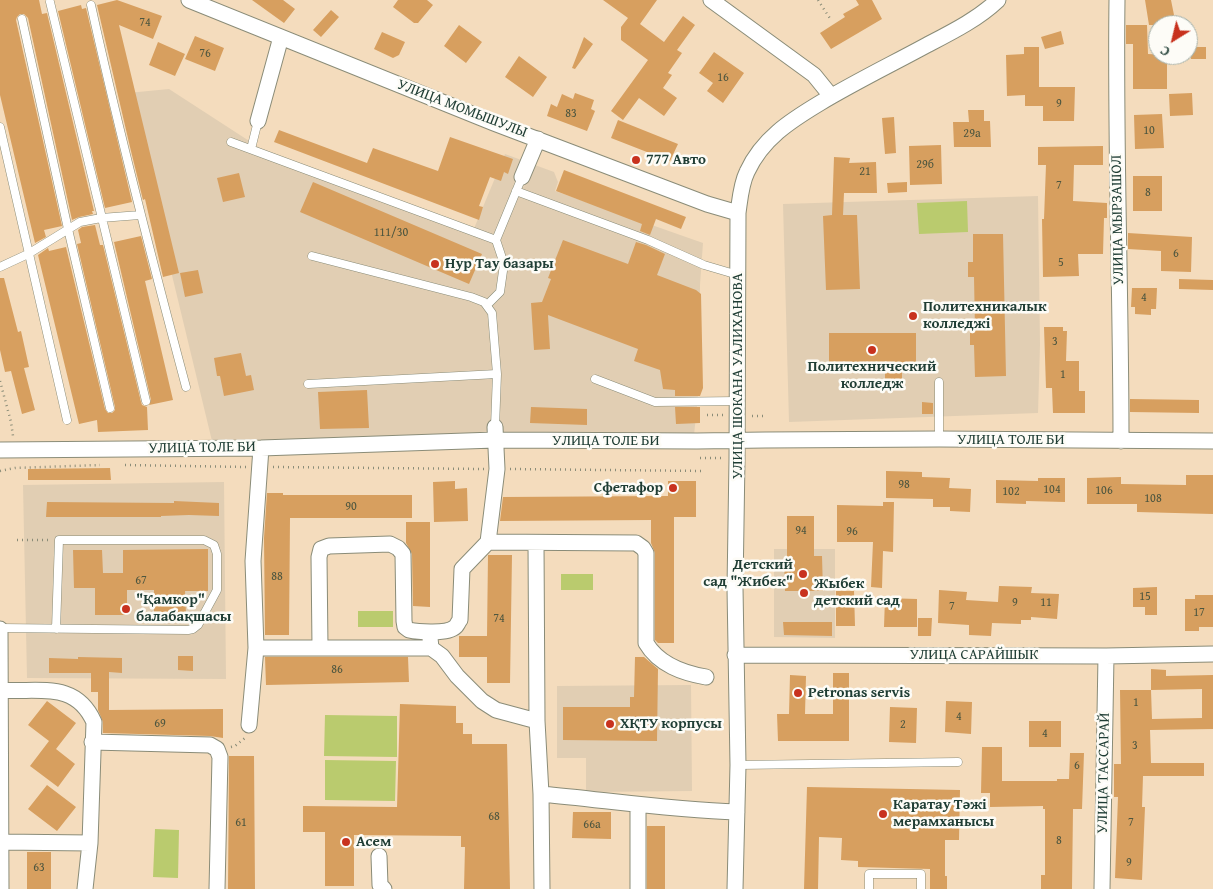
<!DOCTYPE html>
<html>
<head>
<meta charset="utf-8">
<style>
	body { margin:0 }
	#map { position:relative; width:1213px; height:889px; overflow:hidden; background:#f4dcbd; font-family:"Gentium Book Plus",serif }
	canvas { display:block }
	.north { position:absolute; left:1148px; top:15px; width:50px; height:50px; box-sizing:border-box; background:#fdfcf7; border:1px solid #a4b0a9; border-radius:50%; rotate:216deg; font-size:14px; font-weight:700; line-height:20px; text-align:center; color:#1f3d34 }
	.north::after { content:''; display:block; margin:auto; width:18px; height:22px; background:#c8321e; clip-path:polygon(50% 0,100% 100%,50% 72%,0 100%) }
</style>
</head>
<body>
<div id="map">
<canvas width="1213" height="889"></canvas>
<div class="north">С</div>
</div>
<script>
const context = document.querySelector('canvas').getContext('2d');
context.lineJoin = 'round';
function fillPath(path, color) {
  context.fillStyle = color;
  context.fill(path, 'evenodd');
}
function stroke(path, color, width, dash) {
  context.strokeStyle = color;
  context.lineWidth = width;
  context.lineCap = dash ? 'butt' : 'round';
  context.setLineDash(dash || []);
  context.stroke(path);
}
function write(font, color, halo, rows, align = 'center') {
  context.font = font + ' "Gentium Book Plus",serif';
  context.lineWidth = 5;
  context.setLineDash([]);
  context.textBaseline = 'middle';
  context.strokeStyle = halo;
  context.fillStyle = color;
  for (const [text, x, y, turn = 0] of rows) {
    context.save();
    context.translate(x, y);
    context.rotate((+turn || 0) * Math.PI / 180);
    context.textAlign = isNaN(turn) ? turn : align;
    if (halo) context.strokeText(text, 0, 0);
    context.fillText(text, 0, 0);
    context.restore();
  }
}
const built = new Path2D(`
	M169 89 260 148 473 231 505 154 554 172 558 182 555 191 703 243 700 285 699 386 694 435 212 441 128 93Z
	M1038 196 1040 345 1038 413 789 422 783 204Z
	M224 482 226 679 27 678 23 485Z
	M774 549H835V638L774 637Z
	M691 685 692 791 586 792V758H557V686Z`);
const green = new Path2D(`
	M967 201 968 232 919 234 917 203Z
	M561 574H593V590H561Z
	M358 611H393V627H358Z
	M325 715 397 716V757L324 756Z
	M325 760 396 761 395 801 325 800Z
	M155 829 179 830 178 878 153 877Z`);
const building = new Path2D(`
	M0 0H39L42 14 47 13 94 211H92L93 214 79 217 72 220 28 18 24 14H20L17 17 16 20 62 226 44 230 46 237 35 243 0 95Z
	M117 0 162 16 153 39 119 25 179 273 163 277 145 199 143 200 130 147 97 5Z
	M252 0H283L295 9 284 23Z
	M398 0H427L433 5 418 23H414L393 7Z
	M603 0H657L640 24 664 42 683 16 695 25 677 50 682 53 668 73 672 75 663 88 677 98 664 116 639 98 623 120 611 111 648 60 621 40V27L628 18Z
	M856 0H872L882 19 831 49 820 33 845 17 843 14 859 5Z
	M1145 0H1171L1176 25H1149Z
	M81 5 82 9 86 8 132 202 105 208 58 11Z
	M331 10 339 17 321 37 313 30Z
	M459 25 482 42 466 63 444 46Z
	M1126 25H1147L1148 54 1167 55V89H1133V44H1126Z
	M1061 31 1064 44 1045 49 1041 37Z
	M382 32 405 42 399 55 393 58 374 49Z
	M195 36 224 48 215 71 185 59Z
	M584 37 593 44 575 69 572 68Z
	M158 42 185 54 175 76 149 65Z
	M1024 47H1039V87H1075L1074 121H1043V106H1025V95L1007 96 1006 55 1024 54Z
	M1191 47H1206V59H1191Z
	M714 52 744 73 723 103 707 91 713 83 699 73Z
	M519 56 547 77 533 97 505 77Z
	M575 93 594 100 591 109 595 111 587 131 547 116 551 104 557 107 562 94 573 99Z
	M1192 93 1193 115 1170 116 1169 94Z
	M968 110H984V121H990L991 147H954L953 122H969Z
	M1162 114 1164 148 1135 149 1134 115Z
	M894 117 896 153 885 154 882 118Z
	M618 120 678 144 670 161 611 138Z
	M279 130 367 163 373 148 438 171 450 137 513 159 508 174 504 172 501 181 490 177 479 206 483 207 479 220 274 142Z
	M941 145 942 184 910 185 909 146Z
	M1103 146V165H1074L1073 201 1107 203V218H1104L1103 254H1078L1079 276 1043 277 1042 219H1044L1046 165H1038V147Z
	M834 157 850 158 849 163 876 162 877 193H844L843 215H857L860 289 826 290 823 216 832 215Z
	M564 170 686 217 681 229 656 219 650 235 640 231 642 224 556 191Z
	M239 173 245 197 223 202 217 178Z
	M1133 176H1162V211H1133Z
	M313 182 482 254 469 284 300 212Z
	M907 182V192L888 193 887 183Z
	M95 225 100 245H103L141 402 142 405 147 407 148 430 98 432 97 420 79 424 38 255 48 248 49 251 66 247 105 409 108 413H112L115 410V407L77 244 81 243 78 230 82 227Z
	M1128 233 1192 237 1191 272 1161 271V251L1128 249Z
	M973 234H1003L1006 376 975 377 974 345H970V330H975L974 277H968V262H973Z
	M141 236 152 279 145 281 173 400 149 405 151 400 114 242Z
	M563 240 628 264 636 242 646 245 665 254 657 275 696 290 701 294 703 388 700 396H675V390L663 389 660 370 634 361 638 349 548 315 550 349 534 350 531 303 542 302 551 279 548 278Z
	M198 270 203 293 185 297 180 273Z
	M0 278H4L18 332 21 331 29 367 24 368 35 410 22 414 11 371 5 372 0 350Z
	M1179 279 1213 280V290L1179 289Z
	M1132 288H1157L1156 309H1151V315L1135 314V307H1131Z
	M1044 327H1063V331H1067L1066 361H1079V391H1085V413H1053L1052 388H1046Z
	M829 333H916V367H902V385H885V368H829Z
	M241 353 246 376 251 375 254 390 224 396 220 376H217L214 358Z
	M367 390 369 428 320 429 318 392Z
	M1130 399 1199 400V413L1130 412Z
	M922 402 933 403V414H922Z
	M531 407 587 409V425L530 423Z
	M675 407H700V423L676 424Z
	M110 468 111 480H28V469Z
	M886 471 922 472V477L950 478 949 488 971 489 970 512 950 511V507H933V499L886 498Z
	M1186 475H1213V514L1137 512V504H1087V478L1121 477V484L1186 485Z
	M1038 478H1065V502L1026 501V504L996 503V480L1038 481Z
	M455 481V489L467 488 468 521 434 522 433 482Z
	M668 481H696V517H674V643H658L655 640V553L651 543V520L500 521 503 497 668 496Z
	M267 493H283V495H412V518H290L289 635H265L264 538Z
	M174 501 219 503V516L189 515 161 516V517H46L47 502 174 503Z
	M883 502H894L893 552 883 551 882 588 871 587 873 542H837V505L883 506Z
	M787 516H814V556H822L823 591H785L784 557H787Z
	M406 522H430V607L413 606 412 554 406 543Z
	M208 549V591H185L186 614H154V590H127V615H95V588H74L73 550H102L103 573H123V550Z
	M488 555H512L510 683H487V657H459V636H487Z
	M999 586 1032 587 1031 593 1059 594 1057 619 1031 617V620H1021V624L992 623 991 636 969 635V625L938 623 939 590 967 592 966 600 998 602Z
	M1157 587V615H1145V607H1133V588Z
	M836 591H854L855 626H836Z
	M1195 595H1213V627H1199V631H1185V599H1195Z
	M885 598 917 599V627H884Z
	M918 618H932L931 636H918Z
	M783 622H832V636L784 635Z
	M178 656H193V671L178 670Z
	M78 657 122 658V673L109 672V710L223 709V738L210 736 103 733V722L98 710V692H91V673H49V658L78 659Z
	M265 657H408L409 682 266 685Z
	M635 657H644L658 669 657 741 563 740V707H630V697H634Z
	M1151 669 1166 670V676L1213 675V729L1150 730 1151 763H1204V776H1143L1142 807H1145L1142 880 1115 878 1118 797H1114V764H1121L1120 690H1151ZM1202 689V718L1152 719 1151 690Z
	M833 673H849V741H778L777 714H789L790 675 806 676 805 714H833Z
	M47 701 76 723 56 749 75 764 58 787 30 766 49 741 28 725Z
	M946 701 972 702 971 734 945 732Z
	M400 704 456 706V723H463V734H472V744H507L510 889H464L465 847H461V836L354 835V886H325V832H303V806L397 807Z
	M890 707 917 708 916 743 889 742Z
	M1029 721H1061V747H1029Z
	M982 747H1002V781H1057V779H1069L1070 753H1084L1082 809H1073L1072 889H1041V875H1045V809H1043V806L990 807V793H981Z
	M229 756H254L255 889H228Z
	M47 785 76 807 57 831 28 809Z
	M807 787 960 790 959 840H945V876H947V889H930V869L858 867V861L841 860 842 838 819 837 818 889H804Z
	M573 812H611V839L572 838Z
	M647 826H665V889H647Z
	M27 852H51V889H27Z`);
const path = new Path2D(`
	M818 0 831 20
	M0 381 11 422 13 436
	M707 415H724
	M752 416H765
	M700 458H724
	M125 465 247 467
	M273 467 485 469
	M510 469 704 471
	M0 471 15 468 100 465
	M17 540H48
	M231 747 235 746 245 738`);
const service = new Path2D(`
	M50 2 146 401
	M91 5C119 133 152 260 186 387
	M22 19 68 229 110 408
	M0 127 67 420
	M231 142 496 240 504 264 500 292 487 305
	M251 149 258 121
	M516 191 648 240 704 265 738 275
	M496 240 522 177
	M312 256 471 297 484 302 492 313 497 374 495 427
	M0 267 28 254 80 222 101 218 140 215
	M595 379 655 402 737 401
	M939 382V439
	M308 384 497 374
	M0 628 188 630 193 629 198 625 217 590V554L214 545 204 540H59L56 629
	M738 765 958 762
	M869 889V874H921V889`);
const minor = new Path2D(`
	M189 0 494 123 707 204 738 213
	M711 0 814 75 831 96
	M1117 0C1115 147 1121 294 1121 441
	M258 121 281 37
	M522 177 538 139
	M0 450 261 448 495 440 697 441 765 440 939 439 1213 441
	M488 542 636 543 643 548 646 553V643C659 665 683 673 706 677
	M536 543 537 721 541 794 542 889
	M0 629 1 889
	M430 638 431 648 442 656 457 676 482 701 496 710 537 721
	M320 647 319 557 321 549 329 546 390 544 398 548 403 554 404 621 405 627 409 630C418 632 448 634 455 627 457 626 458 622 460 620L462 569 488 542 497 469 495 427
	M256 648H431
	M735 655 1106 656 1213 654
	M0 690C39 693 75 680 94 722L90 843 85 889
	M249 725 256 648 253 561 261 448
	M92 742 210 745 217 749 220 757 217 889
	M541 794C606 800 671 810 737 812
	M1 842 90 843
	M379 856 380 885 384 889
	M638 889V806
	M735 889 738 765 735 588 737 459 738 213C740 199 741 184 747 172 762 139 790 121 820 103 855 82 892 64 927 45 952 32 978 19 998 0
	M1102 889 1106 656`);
const markers = [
	[636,160,5,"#c8321e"],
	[435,264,5,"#c8321e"],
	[913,316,5,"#c8321e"],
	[872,350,5,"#c8321e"],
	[673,488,5,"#c8321e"],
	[803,574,5,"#c8321e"],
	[804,593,5,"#c8321e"],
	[126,609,5,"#c8321e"],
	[798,693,5,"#c8321e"],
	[610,724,5,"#c8321e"],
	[883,814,5,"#c8321e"],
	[346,842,5,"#c8321e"]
];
const numberNames = [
	["74",145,23],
	["76",205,54],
	["16",723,78],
	["9",1059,104],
	["83",571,114],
	["10",1149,131],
	["29а",972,134],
	["29б",925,165],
	["21",865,172],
	["7",1059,186],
	["8",1148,193],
	["111/30",391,233],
	["6",1176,254],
	["5",1061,263],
	["4",1144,298],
	["3",1055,342],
	["1",1063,375],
	["98",904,485],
	["104",1052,490],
	["106",1104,491],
	["102",1011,492],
	["108",1153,499],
	["90",351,507],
	["94",801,531],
	["96",852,532],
	["88",277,577],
	["67",141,581],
	["15",1145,597],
	["9",1015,603],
	["11",1046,603],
	["7",952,607],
	["17",1199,613],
	["74",499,619],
	["86",337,670],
	["1",1136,703],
	["4",959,717],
	["69",160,724],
	["2",903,725],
	["4",1045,734],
	["3",1135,746],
	["6",1077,766],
	["68",494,817],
	["61",241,823],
	["7",1131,823],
	["66а",592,825],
	["8",1059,841],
	["9",1129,863],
	["63",39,868]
];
const streetNames = [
	["УЛИЦА МОМЫШУЛЫ",462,109,21],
	["УЛИЦА МЫРЗАШОЛ",1118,220,-91],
	["УЛИЦА ШОКАНА УАЛИХАНОВА",738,376,-90],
	["УЛИЦА ТОЛЕ БИ",1011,440],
	["УЛИЦА ТОЛЕ БИ",606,441],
	["УЛИЦА ТОЛЕ БИ",202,448,-1],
	["УЛИЦА САРАЙШЫК",974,655],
	["УЛИЦА ТАССАРАЙ",1104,773,-89]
];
const poiNames = [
	["777 Авто",646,160],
	["Нур Тау базары",445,264],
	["Политехникалык",923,307],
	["колледжі",923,324],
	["Политехнический",872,367,"center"],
	["колледж",872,384,"center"],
	["Сфетафор",663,488,"right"],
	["Детский",793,565,"right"],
	["сад \"Жибек\"",793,582,"right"],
	["Жыбек",814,584],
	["детский сад",814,601],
	["\"Қамкор\"",136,600],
	["балабақшасы",136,617],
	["Petronas servis",808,693],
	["ХҚТУ корпусы",620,724],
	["Каратау Тәжі",893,805],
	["мерамханысы",893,822],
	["Асем",356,842]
];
fillPath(built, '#e1ceb3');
fillPath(green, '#bacb6e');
fillPath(building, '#d79f5f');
stroke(service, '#8a8c78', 9);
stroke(minor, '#8a8c78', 17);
stroke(path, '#8a8c78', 2.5, [1, 4]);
stroke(service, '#fff', 8);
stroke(minor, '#fff', 15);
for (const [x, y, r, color] of markers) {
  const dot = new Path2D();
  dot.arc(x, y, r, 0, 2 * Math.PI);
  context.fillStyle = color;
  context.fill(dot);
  stroke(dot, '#fdfcf7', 2);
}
write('12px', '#4d563f', null, numberNames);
write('15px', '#1f3d34', '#fdfcf7', streetNames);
write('bold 15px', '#1f3d34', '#fdfcf7', poiNames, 'left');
</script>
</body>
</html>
